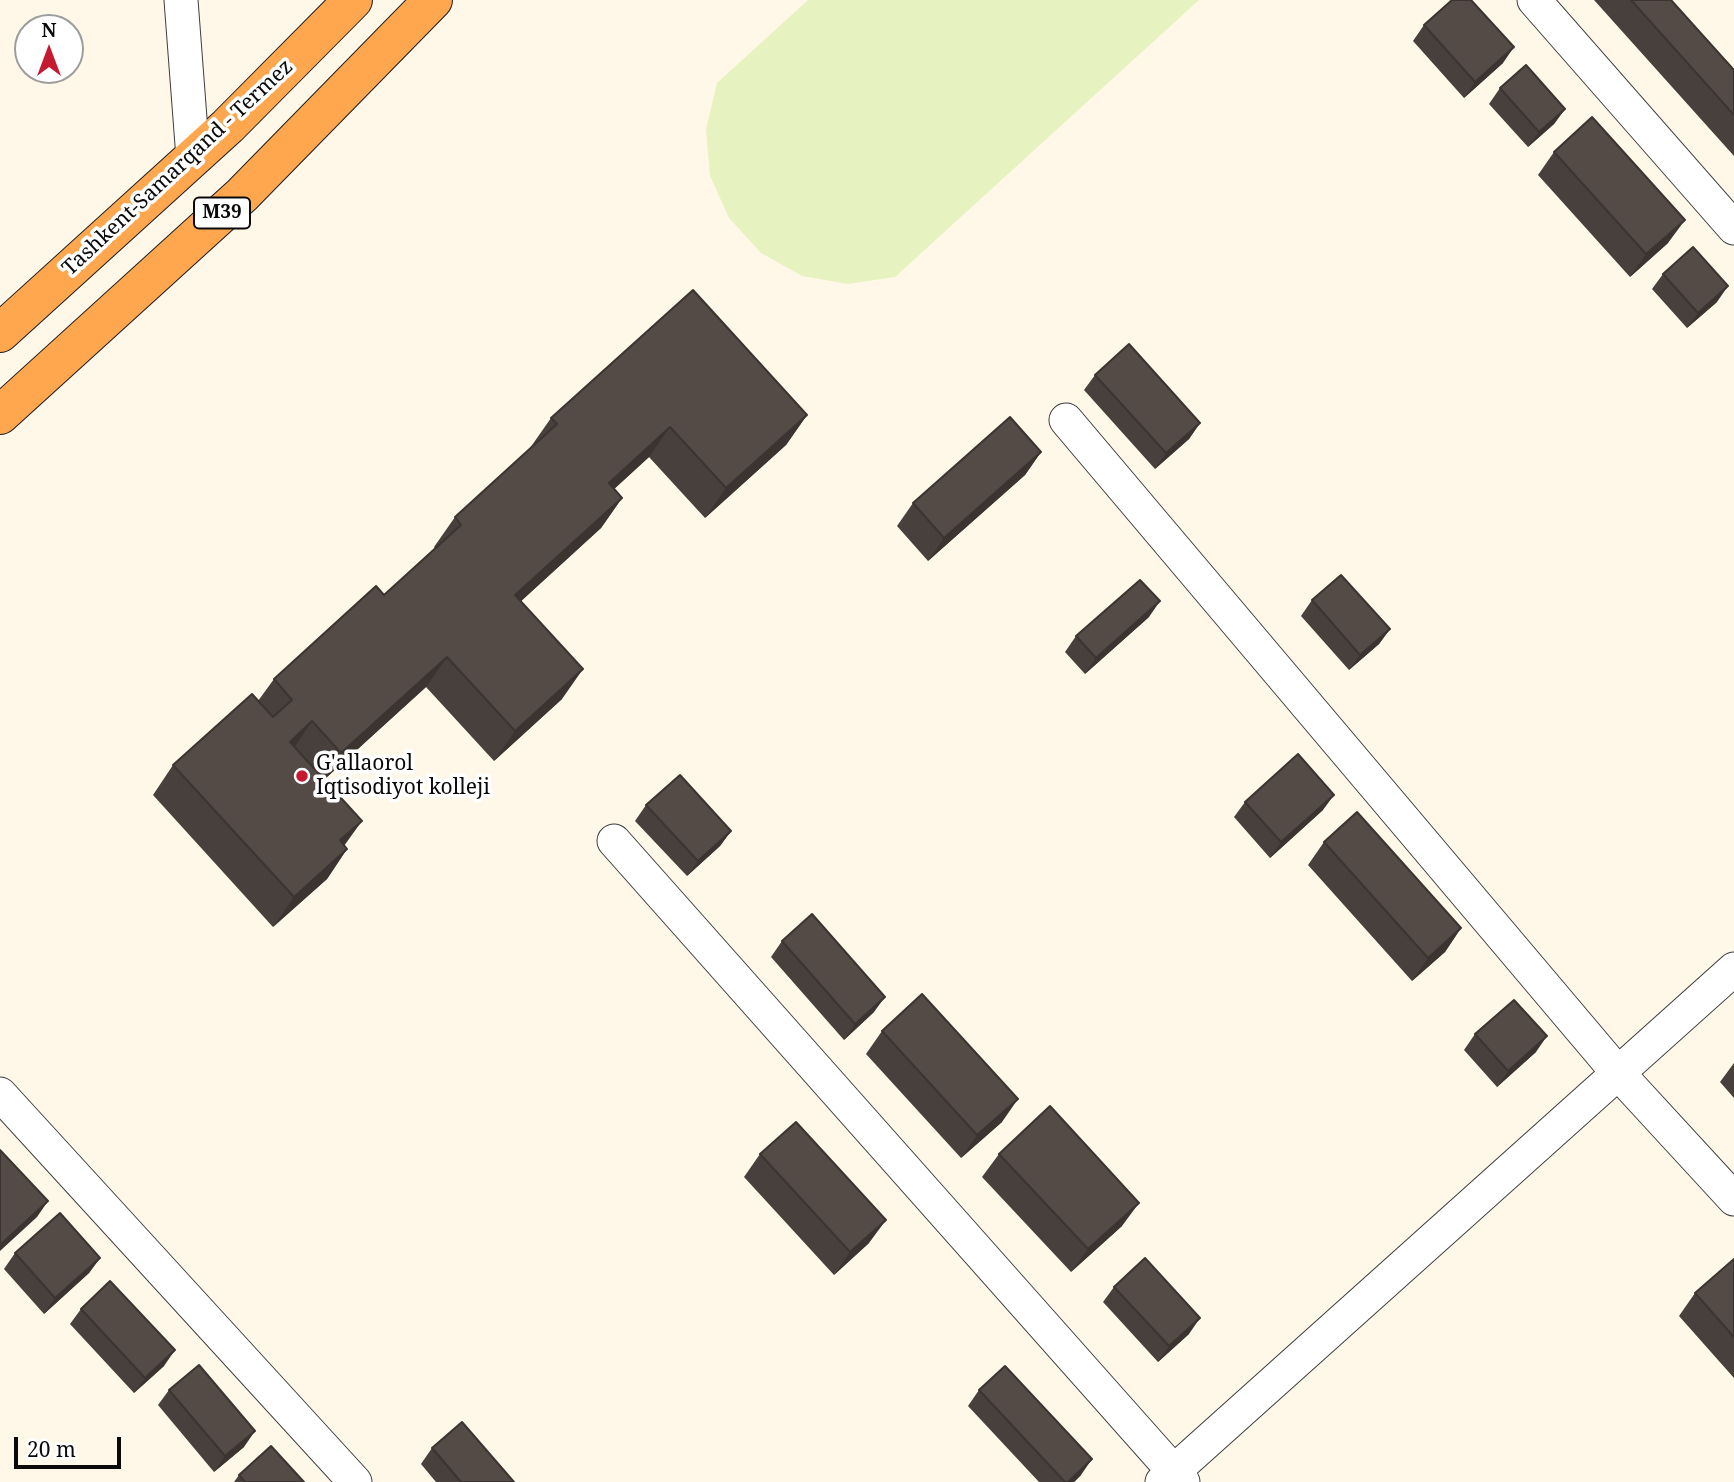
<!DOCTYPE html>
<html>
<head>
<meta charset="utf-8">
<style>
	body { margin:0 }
	#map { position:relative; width:1734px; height:1482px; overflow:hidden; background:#fff8e8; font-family:"Noto Serif",serif }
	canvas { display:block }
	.north { position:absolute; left:14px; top:14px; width:70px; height:70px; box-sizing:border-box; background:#fff; border:2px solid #9d9d9d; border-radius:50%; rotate:0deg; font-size:19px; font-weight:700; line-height:28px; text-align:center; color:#0a0a0a }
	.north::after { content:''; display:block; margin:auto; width:24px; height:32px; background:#c51831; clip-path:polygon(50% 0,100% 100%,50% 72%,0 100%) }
	.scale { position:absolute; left:14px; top:1437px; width:107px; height:32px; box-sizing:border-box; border:4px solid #0a0a0a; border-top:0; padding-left:9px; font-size:21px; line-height:24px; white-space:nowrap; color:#0a0a0a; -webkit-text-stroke:5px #fff; paint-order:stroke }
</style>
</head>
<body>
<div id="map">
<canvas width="1734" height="1482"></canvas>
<div class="north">N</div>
<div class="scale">20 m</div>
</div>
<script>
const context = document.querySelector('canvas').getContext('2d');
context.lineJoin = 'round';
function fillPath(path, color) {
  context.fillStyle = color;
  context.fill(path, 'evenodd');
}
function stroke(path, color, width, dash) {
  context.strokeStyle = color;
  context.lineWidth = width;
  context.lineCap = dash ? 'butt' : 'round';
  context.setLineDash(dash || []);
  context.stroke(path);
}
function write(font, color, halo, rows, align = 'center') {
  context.font = font + ' "Noto Serif",serif';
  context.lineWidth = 7;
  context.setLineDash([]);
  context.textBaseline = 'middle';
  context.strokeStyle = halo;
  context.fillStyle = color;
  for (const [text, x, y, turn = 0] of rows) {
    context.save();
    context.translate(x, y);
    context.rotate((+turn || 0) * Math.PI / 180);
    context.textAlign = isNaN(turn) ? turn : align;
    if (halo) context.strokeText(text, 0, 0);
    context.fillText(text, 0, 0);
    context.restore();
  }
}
const pitch = new Path2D(`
	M808 0H1199L895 277 848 284 802 276 761 253 729 218 710 176 706 129 717 83Z`);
const minor = new Path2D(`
	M181 0 193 158
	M1534 0 1734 228
	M1066 420 1618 1073 1734 1199
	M614 841 1183 1482
	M0 1094 355 1482
	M1162 1482 1734 969`);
const trunk = new Path2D(`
	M0 333 228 126 353 0
	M0 415 242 195 433 0`);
const wall = new Path2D(`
	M1594 0H1671L1734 70V156Z
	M1424 25 1503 63 1464 98 1413 41Z
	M1500 88 1565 109 1554 124 1528 147 1489 104Z
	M1554 152 1668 243 1630 277 1538 175Z
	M1663 274 1717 302 1687 328 1652 289Z
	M1095 375 1200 423 1189 439 1155 469 1084 390Z
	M807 415 786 445 705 518 649 457 614 489 622 498 601 528 521 601 562 699 494 761 426 687 324 780 344 845 347 849 327 879 273 927 153 795 173 765 258 701 274 679 384 595 435 549 434 547 455 517 530 448 551 418Z
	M1041 452 1025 475 928 561 897 526 913 503Z
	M1312 600 1390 629 1379 644 1349 670 1301 616Z
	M1149 617 1085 674 1065 652 1076 636Z
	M1245 802 1323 810 1270 858 1234 817Z
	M646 805 731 831 720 846 687 876 635 821Z
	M1324 842 1461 928 1445 952 1412 981 1308 865Z
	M782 941 874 1012 844 1040 771 957Z
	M882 1031 1002 1122 961 1158 866 1054Z
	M1475 1034 1536 1052 1497 1087 1464 1050Z
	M1734 1063V1098L1720 1082Z
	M760 1154 869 1243 834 1275 744 1177Z
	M999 1154 1122 1226 1071 1272 982 1177Z
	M15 1253 100 1258 89 1273 44 1314 4 1269Z
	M1734 1259V1378L1679 1316 1695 1293Z
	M1114 1287 1189 1334 1158 1362 1103 1302Z
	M81 1309 164 1366 134 1393 70 1324Z
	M169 1390 244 1447 214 1472 158 1405Z
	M979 1390 1081 1475 1074 1482H1039L968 1406Z
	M432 1448 514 1482H436L421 1464Z
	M239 1475 304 1482H234Z`);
const shadedWall = new Path2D(`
	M1514 47 1503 63 1464 98 1475 82Z
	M1565 109 1554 124 1528 147 1539 132Z
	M1685 220 1668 243 1630 277 1646 254Z
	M1728 286 1717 302 1687 328 1698 313Z
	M807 415 786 445 705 518 726 488Z
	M1200 423 1189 439 1155 469 1166 453Z
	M670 427 649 457 588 513 609 483Z
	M1041 452 1025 475 928 561 944 538Z
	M622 498 601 528 495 625 515 595Z
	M1160 601 1149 617 1085 674 1096 658Z
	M1390 629 1379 644 1349 670 1360 655Z
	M447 657 426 687 320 783 341 753Z
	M583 669 562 699 494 761 515 731Z
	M312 721 292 751 290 742Z
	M1334 795 1323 810 1270 858 1281 842Z
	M362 821 341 850 340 840Z
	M731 831 720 846 687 876 698 861Z
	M347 849 327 879 273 927 294 897Z
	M1461 928 1445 952 1412 981 1428 958Z
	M885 997 874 1012 844 1040 855 1024Z
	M1547 1036 1536 1052 1497 1087 1508 1071Z
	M1018 1099 1002 1122 961 1158 977 1135Z
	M48 1201 37 1217 0 1251V1245Z
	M1139 1203 1122 1226 1071 1272 1088 1249Z
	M886 1220 869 1243 834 1275 850 1252Z
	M100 1258 89 1273 44 1314 55 1298Z
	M1200 1318 1189 1334 1158 1362 1169 1346Z
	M175 1350 164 1366 134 1393 145 1378Z
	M255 1431 244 1447 214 1472 225 1456Z
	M1092 1459 1081 1475 1074 1482H1068Z`);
const building = new Path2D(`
	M1452 0H1471L1514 47 1475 82 1424 25Z
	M1631 0H1671L1734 70V115Z
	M1526 65 1565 109 1539 132 1500 88Z
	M1592 117 1685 220 1646 254 1554 152Z
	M1693 247 1728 286 1698 313 1663 274Z
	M693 290 807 415 726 488 670 427 609 483 622 498 515 595 583 669 515 731 447 657 341 753 312 721 290 742 362 821 340 840 347 849 294 897 173 765 252 694 273 717 292 700 274 679 376 586 384 595 461 525 455 517 557 424 551 418Z
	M1129 344 1200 423 1166 453 1095 375Z
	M1010 417 1041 452 944 538 913 503Z
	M1341 575 1390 629 1360 655 1312 600Z
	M1140 580 1160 601 1096 658 1076 636Z
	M1298 754 1334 795 1281 842 1245 802Z
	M680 775 731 831 698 861 646 805Z
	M1357 812 1461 928 1428 958 1324 842Z
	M812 914 885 997 855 1024 782 941Z
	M922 994 1018 1099 977 1135 882 1031Z
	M1514 1000 1547 1036 1508 1071 1475 1034Z
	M1050 1106 1139 1203 1088 1249 999 1154Z
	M796 1122 886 1220 850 1252 760 1154Z
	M0 1150 48 1201 0 1245Z
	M60 1213 100 1258 55 1298 15 1253Z
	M1145 1258 1200 1318 1169 1346 1114 1287Z
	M1734 1259V1337L1695 1293Z
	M110 1281 175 1350 145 1378 81 1309Z
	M199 1365 255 1431 225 1456 169 1390Z
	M1005 1366 1092 1459 1068 1482H1065L979 1390Z
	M462 1422 514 1482H461L432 1448Z
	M271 1446 304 1482H245L239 1475Z`);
const markers = [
	[302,776,7,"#c51831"]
];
const shields = [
	[222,213,56]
];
const shieldNames = [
	["M39",222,213]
];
const streetNames = [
	["Tashkent-Samarqand - Termez",178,168,-43]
];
const poiNames = [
	["G'allaorol",316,764],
	["Iqtisodiyot kolleji",316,788]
];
fillPath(pitch, '#e6f3c1');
stroke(minor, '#3d3d3d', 35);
stroke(trunk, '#1b1b1b', 40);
stroke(minor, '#fff', 33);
stroke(trunk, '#ffa74f', 38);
fillPath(wall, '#48403c');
fillPath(shadedWall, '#3b3431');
fillPath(building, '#544a46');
stroke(building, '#3b3431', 2);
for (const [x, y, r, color] of markers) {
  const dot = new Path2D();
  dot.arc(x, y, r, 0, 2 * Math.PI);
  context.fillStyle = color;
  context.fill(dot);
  stroke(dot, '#fff', 2.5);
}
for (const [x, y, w] of shields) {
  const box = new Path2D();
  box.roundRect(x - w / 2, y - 15.5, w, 31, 5);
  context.fillStyle = '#fff';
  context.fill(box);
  stroke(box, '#0a0a0a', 2);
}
write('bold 19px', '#0a0a0a', null, shieldNames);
write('21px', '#0a0a0a', '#fff', streetNames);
write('21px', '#0a0a0a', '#fff', poiNames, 'left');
</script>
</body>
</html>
